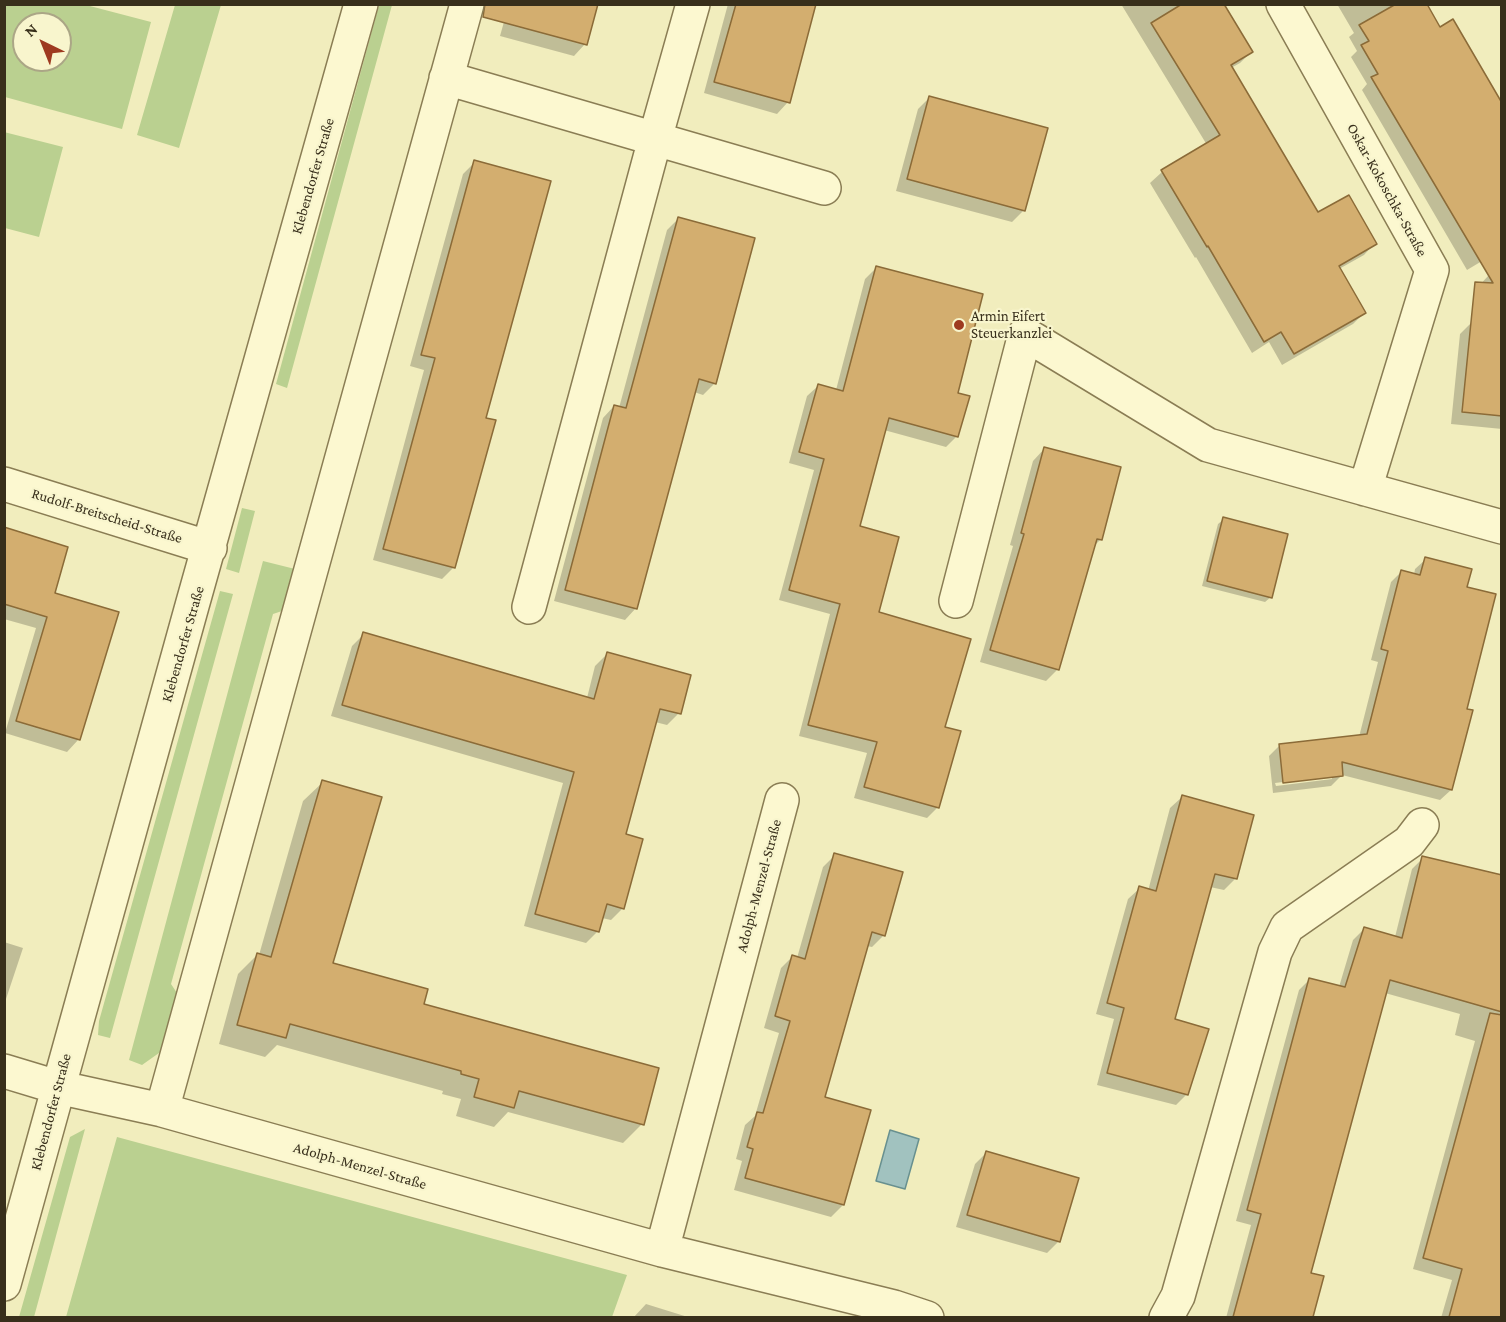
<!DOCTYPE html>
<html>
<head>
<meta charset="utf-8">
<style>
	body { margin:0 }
	#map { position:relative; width:1506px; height:1322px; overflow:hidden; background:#f1edbd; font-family:"Crimson Pro",serif }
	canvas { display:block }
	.frame { position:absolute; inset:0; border:6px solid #382f1b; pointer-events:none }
	.north { position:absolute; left:12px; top:12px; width:60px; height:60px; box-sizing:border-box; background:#f8f5cd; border:2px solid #aba686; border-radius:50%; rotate:317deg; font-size:16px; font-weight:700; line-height:24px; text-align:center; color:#382f1b }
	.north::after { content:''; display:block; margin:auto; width:21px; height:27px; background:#9e3a20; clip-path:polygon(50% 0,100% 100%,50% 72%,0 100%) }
</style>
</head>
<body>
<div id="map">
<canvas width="1506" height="1322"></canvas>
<div class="frame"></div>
<div class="north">N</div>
</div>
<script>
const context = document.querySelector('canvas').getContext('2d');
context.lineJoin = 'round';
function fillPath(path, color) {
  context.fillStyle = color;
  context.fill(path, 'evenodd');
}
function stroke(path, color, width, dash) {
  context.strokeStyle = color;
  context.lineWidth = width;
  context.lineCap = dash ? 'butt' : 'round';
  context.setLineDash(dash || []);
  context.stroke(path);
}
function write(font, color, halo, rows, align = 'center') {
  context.font = font + ' "Crimson Pro",serif';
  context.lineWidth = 4.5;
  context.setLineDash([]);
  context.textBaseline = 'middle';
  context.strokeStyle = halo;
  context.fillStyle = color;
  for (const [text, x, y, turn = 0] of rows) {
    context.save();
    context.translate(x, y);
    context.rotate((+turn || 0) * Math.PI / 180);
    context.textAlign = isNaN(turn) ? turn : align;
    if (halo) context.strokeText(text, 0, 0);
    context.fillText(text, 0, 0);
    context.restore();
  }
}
const green = new Path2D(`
	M4 5H86L151 22 122 129 5 97ZM24 24H60V60H24Z
	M175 5H221L179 148 137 135Z
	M379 5H392L287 388 276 384Z
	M4 132 63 147 39 237 5 228Z
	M242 508 255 511 239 573 226 569Z
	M263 561 299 570 288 609 273 614 171 984 181 999 166 1048 142 1065 129 1060Z
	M220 591 233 594 110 1038 98 1035 99 1021Z
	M85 1129 34 1317H19L70 1137Z
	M117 1137 627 1275 612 1317H66Z`);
const water = new Path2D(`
	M890 1130 919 1139 905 1189 876 1181Z`);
const shadow = new Path2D(`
	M509 4 585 44 574 56 500 36Z
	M728 4H815L788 102 777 114 704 93Z
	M1121 4H1223L1251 52 1240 63 1231 68 1318 215 1375 243 1364 255 1339 269 1365 312 1353 324 1282 365 1269 342 1252 353 1196 257 1195 258 1150 183 1162 172 1207 145Z
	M1337 4H1426L1439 29 1502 249 1467 270 1362 90 1367 84 1351 57 1357 51 1349 37 1354 33Z
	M930 97 1024 210 1012 222 896 191 918 109Z
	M475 162 484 419 454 567 442 579 373 560 424 370 410 366 463 174Z
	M678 219 715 383 703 395 694 392 636 608 625 620 554 601 603 418 614 406 619 408 667 230Z
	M876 268 956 394 957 436 946 447 884 430 858 528 877 613 943 728 938 807 927 818 854 798 867 753 799 736 830 614 779 600 814 470 789 463 807 396 818 386 836 390 865 279Z
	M1488 276 1502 278V429L1451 424 1460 334 1472 322 1477 288Z
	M1044 449 1101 539 1094 546 1058 669 1046 681 980 662 1013 546 1010 545 1033 461Z
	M1224 519 1271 597 1265 602 1202 586 1218 524Z
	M4 529 53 594 117 613 78 740 67 752 5 733 36 628 4 619Z
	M1426 559 1465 588V710L1471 711 1451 790 1440 800 1342 775 1331 786 1273 793 1269 756 1280 745 1359 737 1378 662 1371 660 1391 582 1402 571 1414 575 1415 569ZM1332 776V779L1276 786 1275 783Z
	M364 634 587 698 595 666 607 654 679 713 667 725 655 722 624 835 623 908 611 920 602 918 598 931 586 943 524 926 563 783 331 716 352 646Z
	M323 782 331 964 422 1005 642 1124 623 1143 508 1112 494 1127 456 1116 461 1099 442 1094 443 1091 277 1045 265 1057 219 1044 238 974 257 955H259L303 801Z
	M1182 797 1252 816 1235 879 1224 890 1210 887 1173 1020 1187 1094 1176 1105 1097 1085 1114 1019 1096 1014 1128 899 1140 888 1148 891 1170 808Z
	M835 855 884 935 872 947 867 946 823 1098 843 1205 831 1217 734 1190 742 1161 736 1159 745 1125 755 1116 779 1033 764 1028 781 968 792 957 797 958 823 867Z
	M1423 858 1502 877V1318H1441L1452 1280 1413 1269 1475 1041 1455 1035 1460 1014 1385 993 1309 1274 1322 1277 1311 1318H1226L1251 1225 1236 1221 1299 990 1310 979 1339 987 1353 940 1364 929 1395 937 1412 869Z
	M4 942 23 948 4 1005Z
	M987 1152 1059 1241 1047 1253 956 1227 975 1164Z
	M646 1304 691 1318H633Z`);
const building = new Path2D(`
	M485 4H598L587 45 483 17Z
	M736 4H816L790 103 714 82Z
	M1182 4H1224L1253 52 1231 65 1318 212 1349 195 1377 244 1339 266 1366 313 1294 354 1281 332 1264 342 1208 246 1207 247 1161 170 1220 135 1151 23Z
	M1396 4H1427L1440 27 1453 19 1502 103V416L1462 412 1475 282 1493 283 1371 77 1378 74 1361 45 1369 41 1359 25Z
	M929 96 1048 128 1025 211 907 179Z
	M474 160 551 181 486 418 496 420 455 568 383 549 435 358 421 355Z
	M678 217 755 238 716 384 699 379 637 609 565 590 614 405 626 408Z
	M876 266 983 294 958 393 970 396 958 437 889 418 860 526 899 537 879 612 971 639 945 727 961 731 939 808 864 787 877 742 808 725 840 604 789 590 824 459 799 452 818 384 843 391Z
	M1044 447 1121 467 1102 540 1097 539 1059 670 990 650 1024 534 1021 533Z
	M1223 517 1288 534 1272 598 1207 581Z
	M4 527 68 547 55 593 119 612 80 740 16 721 47 617 4 604Z
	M1425 557 1472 569 1467 587 1496 594 1467 709 1473 710 1452 790 1342 762 1343 776 1283 783 1279 744 1367 734 1388 651 1381 649 1401 570 1420 575Z
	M363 632 594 699 607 652 691 675 681 714 660 709 626 834 643 839 624 909 607 904 599 932 535 914 574 772 342 705Z
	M322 780 382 797 333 963 428 989 424 1004 659 1068 644 1125 519 1091 514 1108 474 1097 479 1079 461 1074V1071L290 1024 286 1038 237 1025 257 953 271 957Z
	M1182 795 1254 815 1237 879 1215 874 1175 1019 1209 1029 1188 1095 1107 1073 1124 1008 1107 1003 1139 886 1156 891Z
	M834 853 903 872 885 936 872 932 825 1097 871 1110 844 1205 745 1178 753 1149 747 1147 757 1112 763 1113 790 1021 775 1016 792 955 805 959Z
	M1422 856 1502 875V1012L1390 980 1311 1273 1324 1276 1313 1317H1233L1261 1214 1247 1210 1309 978 1345 987 1364 927 1402 938Z
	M1490 1013 1502 1015V1317H1449L1462 1269 1423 1258Z
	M986 1151 1079 1178 1060 1242 967 1215Z`);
const minor = new Path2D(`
	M1283 4 1432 270 1365 489
	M446 78 824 188
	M4 484 210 548
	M956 601 1025 334 1208 445 1502 527
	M529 607 655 139 693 4
	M4 1071 57 1087 162 1110 662 1250 894 1307 927 1318
	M162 1110 467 4
	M662 1250 782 800
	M4 1284C120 856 242 431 361 4
	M1166 1318 1178 1296 1275 952 1287 927 1409 842 1422 825`);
const markers = [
	[959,325,6,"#9e3a20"]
];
const streetNames = [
	["Klebendorfer Straße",313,176,-74],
	["Oskar-Kokoschka-Straße",1387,190,61],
	["Rudolf-Breitscheid-Straße",107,516,17],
	["Klebendorfer Straße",183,644,-74],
	["Adolph-Menzel-Straße",759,886,-75],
	["Klebendorfer Straße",51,1112,-75],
	["Adolph-Menzel-Straße",360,1166,16]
];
const poiNames = [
	["Armin Eifert",971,316],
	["Steuerkanzlei",971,333]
];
fillPath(green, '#bad090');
fillPath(water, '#a1c2bf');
stroke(water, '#68908f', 1.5);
fillPath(shadow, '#0003');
fillPath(building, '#d3ae6f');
stroke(building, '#8b6b38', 1.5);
stroke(minor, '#8a7d54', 36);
stroke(minor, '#fcf8d0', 33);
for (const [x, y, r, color] of markers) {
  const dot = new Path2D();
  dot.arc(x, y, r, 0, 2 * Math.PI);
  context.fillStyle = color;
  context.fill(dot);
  stroke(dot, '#f8f5cd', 2);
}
write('15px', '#382f1b', '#f8f5cd', streetNames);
write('15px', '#382f1b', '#f8f5cd', poiNames, 'left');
</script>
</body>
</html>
